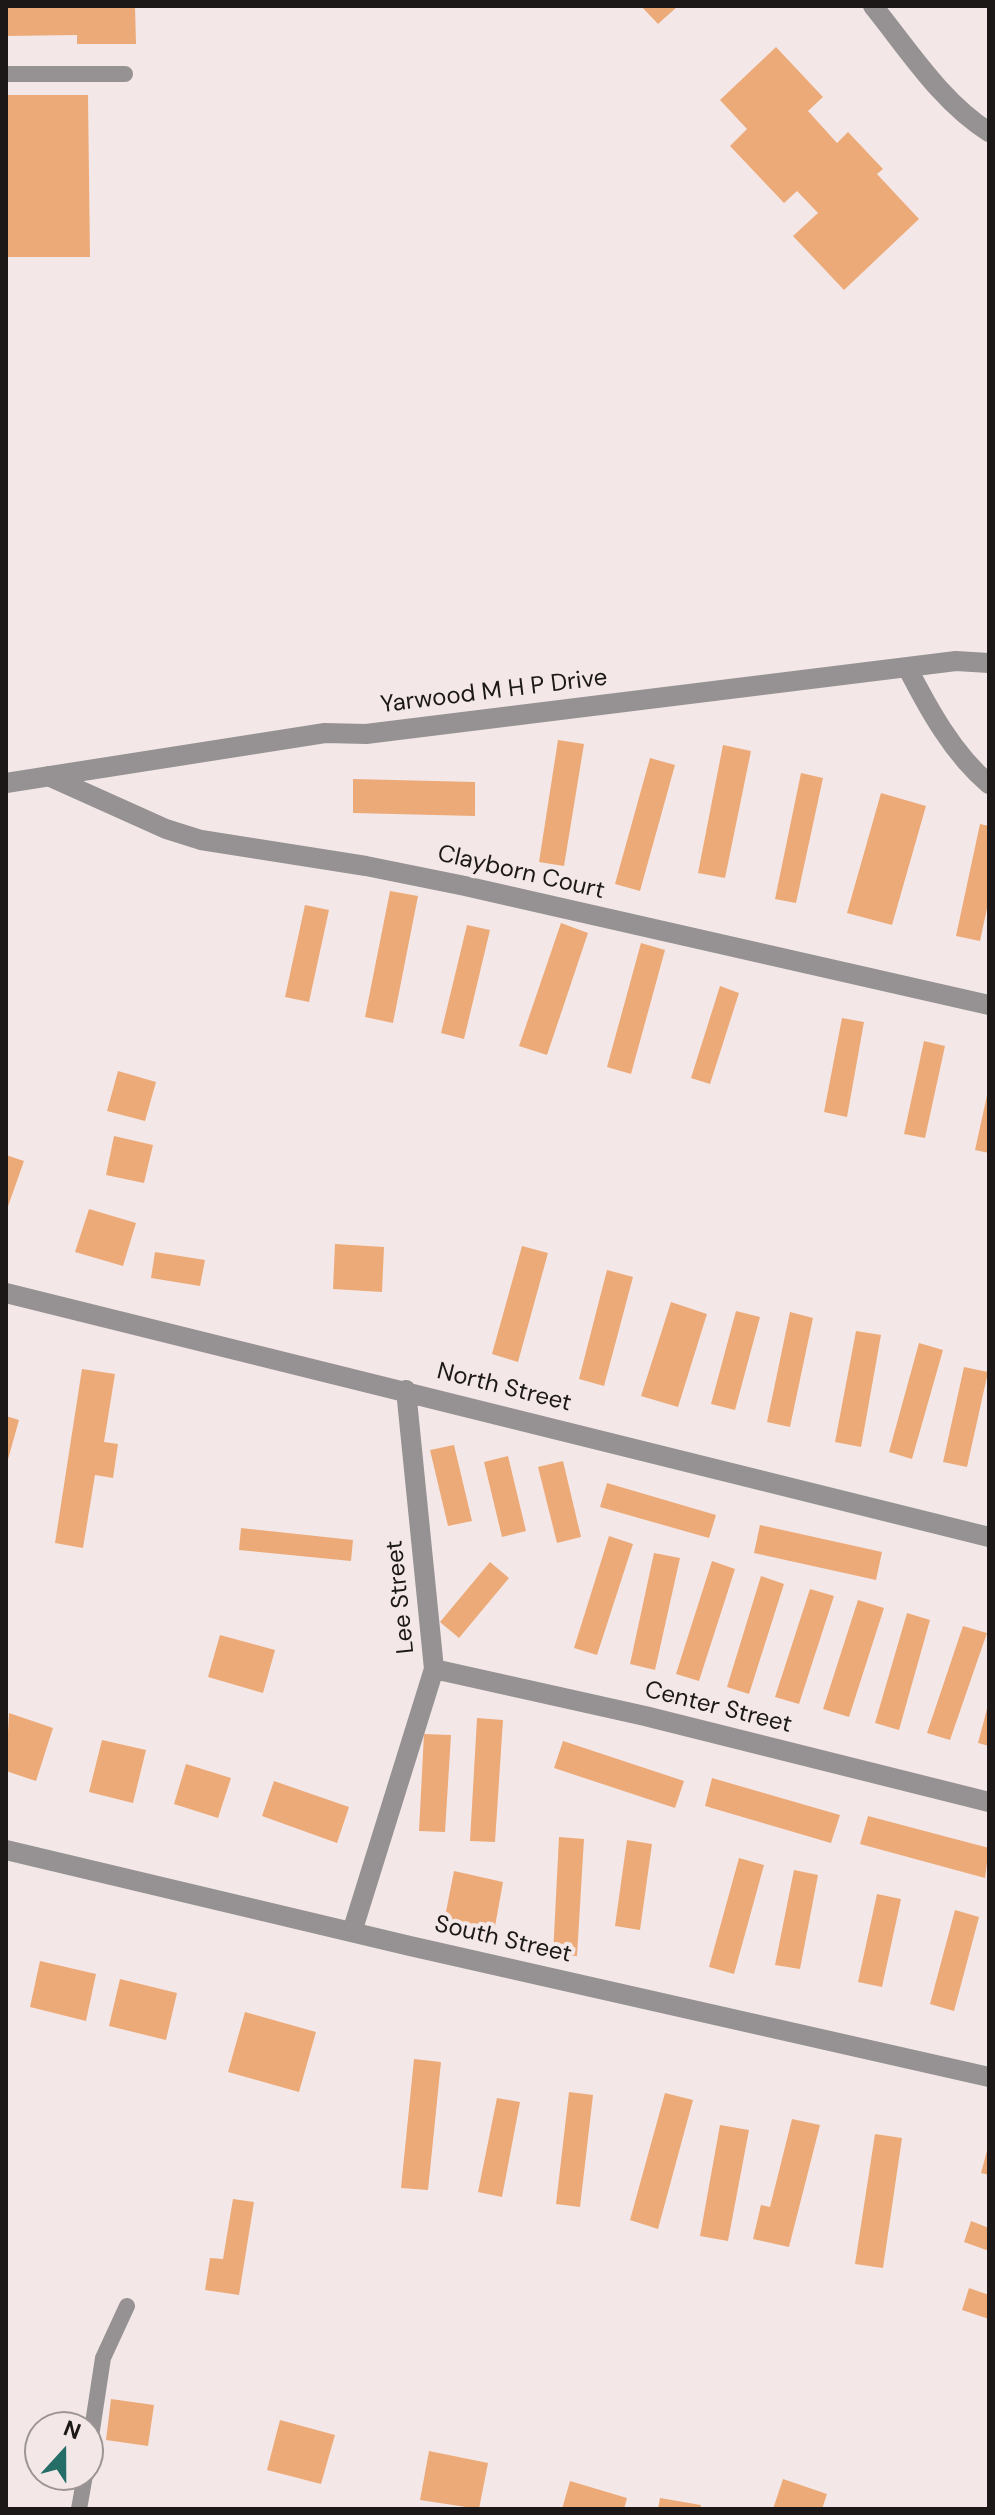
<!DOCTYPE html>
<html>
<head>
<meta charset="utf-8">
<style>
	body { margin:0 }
	#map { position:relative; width:995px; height:2515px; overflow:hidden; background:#f3e8e7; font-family:"DM Sans",sans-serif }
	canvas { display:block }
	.frame { position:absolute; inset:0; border:8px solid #1b1817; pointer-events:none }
	.north { position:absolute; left:24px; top:2411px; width:80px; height:80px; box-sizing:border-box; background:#f3e8e7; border:2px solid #9d9594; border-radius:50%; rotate:21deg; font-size:22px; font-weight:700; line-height:32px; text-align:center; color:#1b1817 }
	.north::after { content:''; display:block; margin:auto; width:28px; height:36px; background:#256e68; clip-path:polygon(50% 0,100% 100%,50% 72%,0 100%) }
</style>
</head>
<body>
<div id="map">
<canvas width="995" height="2515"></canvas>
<div class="frame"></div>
<div class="north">N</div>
</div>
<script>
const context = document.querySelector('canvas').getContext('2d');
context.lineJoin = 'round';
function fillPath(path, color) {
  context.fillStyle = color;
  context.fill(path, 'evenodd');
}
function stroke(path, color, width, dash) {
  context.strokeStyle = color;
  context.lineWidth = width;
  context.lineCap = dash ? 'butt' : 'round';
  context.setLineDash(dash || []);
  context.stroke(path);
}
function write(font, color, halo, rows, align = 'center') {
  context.font = font + ' "DM Sans",sans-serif';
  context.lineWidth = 8;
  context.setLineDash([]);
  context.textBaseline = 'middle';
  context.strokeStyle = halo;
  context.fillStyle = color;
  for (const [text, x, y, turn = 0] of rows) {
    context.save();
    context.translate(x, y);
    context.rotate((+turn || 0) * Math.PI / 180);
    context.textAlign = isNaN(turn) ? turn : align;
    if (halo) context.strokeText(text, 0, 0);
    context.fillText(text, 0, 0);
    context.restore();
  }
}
const building = new Path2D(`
	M6 6H135L136 44H77V35L6 36Z
	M641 6H678L658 24Z
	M776 47 823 97 808 111 837 143 848 132 883 169 877 174 919 219 844 290 793 236 818 213 797 191 784 203 730 146 747 129 720 100Z
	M6 95H88L90 257H6Z
	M558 740 584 744 564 866 539 862Z
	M723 745 751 751 725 878 698 873Z
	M650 758 675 765 640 891 615 884Z
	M801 773 823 778 796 903 775 899Z
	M353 779 475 782V816L353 813Z
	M881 793 926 806 892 925 847 913Z
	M980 824 989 826V899L980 941 956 936Z
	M390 891 418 896 393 1023 365 1017Z
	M305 905 329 910 309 1002 285 997Z
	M561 923 588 933 547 1055 519 1046Z
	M467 925 490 930 464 1039 441 1033Z
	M641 943 665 950 631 1074 607 1067Z
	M720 986 739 993 710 1084 691 1078Z
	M842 1018 864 1022 847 1117 824 1112Z
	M924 1041 945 1046 925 1138 904 1134Z
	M118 1071 156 1082 145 1121 107 1111Z
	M988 1091H989V1153L975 1150Z
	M114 1136 153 1145 144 1183 106 1175Z
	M6 1155 24 1161 6 1212Z
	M89 1209 136 1223 123 1266 75 1252Z
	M335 1244 384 1247 382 1292 333 1289Z
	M522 1246 548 1253 518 1362 492 1354Z
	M155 1252 205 1260 200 1286 151 1278Z
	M607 1270 633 1277 604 1386 579 1379Z
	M671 1302 707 1314 678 1407 641 1396Z
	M736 1311 760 1317 735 1410 711 1404Z
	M790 1312 813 1318 790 1427 767 1422Z
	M856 1331 881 1335 861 1447 835 1442Z
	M919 1343 943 1350 912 1459 889 1452Z
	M964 1367 988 1372 967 1467 943 1462Z
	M82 1369 115 1374 104 1442 118 1444 113 1478 95 1475 83 1548 55 1543Z
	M6 1416 19 1420 7 1463H6Z
	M454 1445 472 1521 448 1526 430 1450Z
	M508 1456 526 1531 502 1537 484 1462Z
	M563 1461 581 1537 557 1543 538 1467Z
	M607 1483 716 1515 709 1538 600 1507Z
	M760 1525 882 1552 876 1580 754 1553Z
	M241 1528 353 1540 351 1561 239 1550Z
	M609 1536 633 1544 597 1655 574 1648Z
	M654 1553 680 1558 655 1670 630 1664Z
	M712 1561 735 1569 699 1681 676 1674Z
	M490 1562 509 1578 459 1638 440 1622Z
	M761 1576 784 1584 749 1694 727 1687Z
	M810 1589 834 1596 799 1704 775 1697Z
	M858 1600 884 1608 849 1717 823 1709Z
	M907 1613 930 1620 899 1730 875 1723Z
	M963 1626 987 1633 950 1740 927 1733Z
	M220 1635 275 1650 263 1693 208 1677Z
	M988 1705H989V1746L978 1743Z
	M9 1713 53 1728 36 1781 6 1771Z
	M477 1718 503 1720 495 1842 470 1841Z
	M424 1734 451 1735 445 1832 419 1831Z
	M102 1740 146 1750 133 1803 89 1792Z
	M563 1741 684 1781 675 1808 554 1768Z
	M186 1764 231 1778 218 1818 174 1804Z
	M712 1778 840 1815 831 1843 705 1806Z
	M274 1781 349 1807 337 1843 262 1816Z
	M868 1816 989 1848 985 1878 860 1844Z
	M559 1837 584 1839 577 1956 553 1955Z
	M627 1840 652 1844 640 1930 615 1926Z
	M739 1858 764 1865 734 1974 709 1967Z
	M794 1870 818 1875 800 1969 775 1965Z
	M454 1871 503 1882 494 1932 444 1922Z
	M877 1894 901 1899 882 1987 858 1982Z
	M955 1910 979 1917 954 2011 930 2004Z
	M40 1961 96 1974 86 2021 30 2007Z
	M120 1979 177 1993 166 2040 109 2026Z
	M245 2012 316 2032 299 2092 228 2072Z
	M414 2059 441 2062 428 2190 401 2188Z
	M569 2092 593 2095 580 2207 556 2204Z
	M665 2093 693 2100 658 2229 630 2220Z
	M497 2098 520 2102 502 2197 478 2192Z
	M792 2119 820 2125 789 2247 753 2239 761 2205 770 2207Z
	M720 2125 749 2130 728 2241 700 2236Z
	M875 2134 902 2138 883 2268 855 2264Z
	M988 2147H989V2175L981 2173Z
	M233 2199 254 2202 239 2295 205 2290 210 2258 223 2259Z
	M971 2221 989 2228V2251L964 2242Z
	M969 2288 989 2295V2319L962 2310Z
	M111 2399 154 2405 148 2446 106 2440Z
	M280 2420 335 2435 321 2484 267 2470Z
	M429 2451 488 2463 479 2509 420 2500Z
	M783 2479 827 2494 822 2509H773Z
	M570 2481 627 2498 624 2509H562Z
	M660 2498 701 2505 700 2509H658Z`);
const lane = new Path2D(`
	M6 74H125
	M88 2456 103 2358 127 2306
	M79 2509 85 2475`);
const street = new Path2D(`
	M873 6C908 49 941 102 989 132
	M907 667C928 708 953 754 989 784
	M48 776 166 829 201 840 366 866 465 886 989 1005
	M6 783 325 733 366 734 956 661 989 663
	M6 1293 989 1537
	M434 1669 645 1716 989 1802
	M6 1850 410 1946 989 2077
	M352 1932 434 1669 406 1390`);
const streetNames = [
	["Yarwood M H P Drive",494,692,-7],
	["Clayborn Court",521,873,13],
	["North Street",504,1388,14],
	["Lee Street",401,1597,-96],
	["Center Street",718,1708,14],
	["South Street",503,1940,13]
];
fillPath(building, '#edaa79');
stroke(lane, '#969293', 16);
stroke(street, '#969293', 20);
write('24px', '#1b1817', '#f3e8e7', streetNames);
</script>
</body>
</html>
